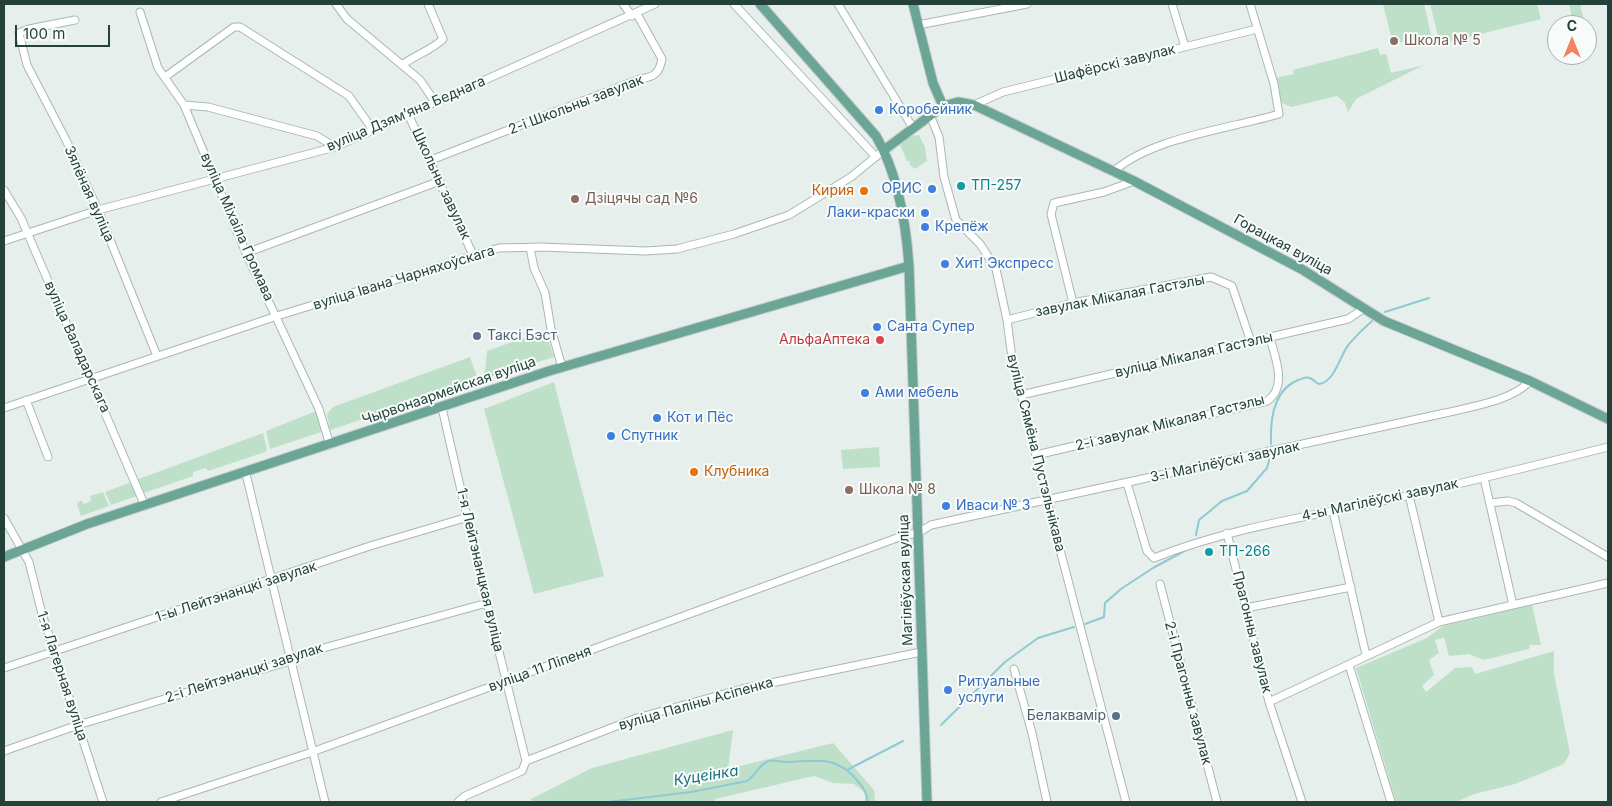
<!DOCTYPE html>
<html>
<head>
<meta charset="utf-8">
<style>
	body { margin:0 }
	#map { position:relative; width:1612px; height:806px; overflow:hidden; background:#e6efeb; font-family:Inter,sans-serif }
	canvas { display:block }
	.frame { position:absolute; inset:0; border:5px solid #24423a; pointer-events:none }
	.north { position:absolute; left:1547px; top:15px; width:50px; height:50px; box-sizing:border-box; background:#f7fbf9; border:1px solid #a3b1ad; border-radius:50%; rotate:0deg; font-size:14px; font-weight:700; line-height:20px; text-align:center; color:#24423a }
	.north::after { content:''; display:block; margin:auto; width:18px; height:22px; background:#f4845f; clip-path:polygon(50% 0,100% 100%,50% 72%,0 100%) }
	.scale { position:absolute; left:15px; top:25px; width:95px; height:22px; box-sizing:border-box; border:2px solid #24423a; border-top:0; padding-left:6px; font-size:15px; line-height:18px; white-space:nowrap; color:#24423a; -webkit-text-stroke:4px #f7fbf9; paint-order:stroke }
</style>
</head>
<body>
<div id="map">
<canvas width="1612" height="806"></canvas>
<div class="frame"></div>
<div class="north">С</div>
<div class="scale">100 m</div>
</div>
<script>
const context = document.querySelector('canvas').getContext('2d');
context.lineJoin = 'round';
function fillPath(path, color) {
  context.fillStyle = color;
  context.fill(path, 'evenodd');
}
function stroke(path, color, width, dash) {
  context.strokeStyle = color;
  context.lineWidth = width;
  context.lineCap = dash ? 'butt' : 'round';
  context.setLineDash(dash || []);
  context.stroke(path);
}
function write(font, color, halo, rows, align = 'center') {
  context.font = font + ' Inter,sans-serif';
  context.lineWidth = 4;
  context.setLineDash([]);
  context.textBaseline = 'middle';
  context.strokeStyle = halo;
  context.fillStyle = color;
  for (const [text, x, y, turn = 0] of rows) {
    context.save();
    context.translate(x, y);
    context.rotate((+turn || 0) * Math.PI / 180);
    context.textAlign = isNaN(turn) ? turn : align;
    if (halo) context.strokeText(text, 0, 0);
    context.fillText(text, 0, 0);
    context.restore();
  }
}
const green = new Path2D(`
	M1383 4H1424L1431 35 1393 44Z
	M1430 4H1537L1541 19 1440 44Z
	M1569 4H1580L1585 25H1574Z
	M1378 48 1380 55 1386 54 1391 73 1424 65 1356 99 1348 112 1345 103 1337 96 1291 107 1280 102 1275 78 1294 74 1293 70Z
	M919 135 925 147 927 161 915 169 909 164 911 161H907L900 145 911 136Z
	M546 334 554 357 484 379 487 351 529 336Z
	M470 357 478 380 330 430 327 414 333 407Z
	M554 382 604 576 534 594 484 409Z
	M319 410 321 432 270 449 266 431Z
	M263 433 267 450 265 452 208 471 206 468 193 472V476L141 494 136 480Z
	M879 447 880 467 843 469 841 450Z
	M134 481 140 495 111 505 105 492Z
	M103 492 109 506 81 516 77 504 81 500 84 504 91 501 90 496Z
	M1532 605 1541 645H1530L1529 649 1484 660 1469 654 1449 656 1444 638 1435 640 1439 653 1429 660 1434 675 1422 686 1426 692 1455 668 1472 667 1475 674 1554 651V674L1570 753 1564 764 1515 784 1474 794 1456 802H1396L1356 668 1427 638 1443 626Z
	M733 730 728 769 833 743 874 790 875 802H865V793L854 784 833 783 814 776 715 799 714 802H532L531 799 592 768Z`);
const stream = new Path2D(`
	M1385 312 1429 298
	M1271 444C1270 420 1273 390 1298 380 1302 379 1306 376 1310 378 1313 379 1316 383 1319 384 1335 382 1340 355 1349 344 1356 336 1364 328 1372 321
	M1196 535 1199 520 1222 501 1247 491 1267 468 1271 453
	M1085 624 1104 617 1105 603 1121 589 1153 568 1188 549
	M941 725 1005 662 1038 638 1074 627
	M847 770 903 741
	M608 802 691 792 747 781C756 775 758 765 769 761 775 759 782 763 788 762 816 761 835 755 856 779 863 787 866 791 868 802`);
const minor = new Path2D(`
	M336 4 347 19 420 80 435 102
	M623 4 632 16
	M734 4 876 157
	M838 4 913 128
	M1172 4 1185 47
	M140 12 158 68 184 105 246 253 319 409 330 445
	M75 20 29 29 19 33 27 65 66 140 98 210 157 356
	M918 25 1027 4
	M402 65C415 55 432 50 443 39L428 4
	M165 77 234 27H240L349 96 373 130
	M184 105 208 107 317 136 335 147
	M974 105 1003 92 1257 29
	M408 114 473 255
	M930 115 939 137 944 177 956 220 980 244 996 269 1007 320 1012 358 1047 500 1126 802
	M431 160 640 79C654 77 659 74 662 59L637 14
	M1113 172C1152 137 1229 129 1279 114L1274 84 1250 4
	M4 190 21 218 145 506
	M4 241 98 210 335 147 655 4
	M530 247 534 268 545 293 551 329 562 367
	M246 253 440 181
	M1073 303 1051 214 1054 203 1104 192 1134 181
	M1007 320 1073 303 1211 277 1232 286 1251 342
	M1021 395 1348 319 1363 309
	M26 400 48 457
	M4 408 277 316 499 248 541 247 645 251 677 249 734 234 789 215 851 177 884 150
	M442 408 487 603 526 761
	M1036 455 1267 401C1288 387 1275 357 1270 338
	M246 474 325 802
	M1484 478 1513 605
	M1127 483 1147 551 1154 558C1227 529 1305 517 1382 501 1458 485 1533 466 1608 447
	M1409 495 1439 622
	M1490 503 1508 501 1516 503 1608 557
	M1333 511 1366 655
	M4 518 29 562 42 614 103 802
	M1227 533 1269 702 1302 802
	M1160 584 1217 802
	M1246 608 1351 587
	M1349 665 1391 802
	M4 668 370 546 468 517
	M1014 669 1032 733 1047 802
	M1269 702 1439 622 1608 583
	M4 751 78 725 290 661 298 655 487 603
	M161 802 312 752 905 535 918 533 931 525 1445 413C1470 407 1512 401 1530 381
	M458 802 465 796 522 771 526 761 637 718 742 689 921 652`);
const major = new Path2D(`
	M760 4 876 136C898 174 906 223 909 266L927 802
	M913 4 933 83 943 106
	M884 150 943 106 958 102 974 105 1134 181 1303 270 1384 321 1530 381 1608 419
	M4 557 87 524 549 371 909 266`);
const markers = [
	[1394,41,5,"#8d6e63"],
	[879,110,5,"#3f7fe0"],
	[961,186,5,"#0f9aa8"],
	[932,189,5,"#3f7fe0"],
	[864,191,5,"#e8710a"],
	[575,199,5,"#8d6e63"],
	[925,213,5,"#3f7fe0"],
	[925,227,5,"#3f7fe0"],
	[945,264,5,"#3f7fe0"],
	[877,327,5,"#3f7fe0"],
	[477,336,5,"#5c6f8a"],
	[880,340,5,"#e0444e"],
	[865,393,5,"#3f7fe0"],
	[657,418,5,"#3f7fe0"],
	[611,436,5,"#3f7fe0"],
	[694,472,5,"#e8710a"],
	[849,490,5,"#8d6e63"],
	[946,506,5,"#3f7fe0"],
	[1209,552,5,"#0f9aa8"],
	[948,690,5,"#3f7fe0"],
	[1116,716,5,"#5c6f8a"]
];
const educationNames = [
	["Школа № 5",1404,41],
	["Дзіцячы сад №6",585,199],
	["Школа № 8",859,490]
];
const streetNames = [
	["Шафёрскі завулак",1115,64,-14],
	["2-і Школьны завулак",576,105,-21],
	["вуліца Дзямʼяна Беднага",406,114,-23],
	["Школьны завулак",441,184,65],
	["Зялёная вуліца",89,194,66],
	["вуліца Міхаіла Громава",237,227,66],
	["Горацкая вуліца",1283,245,29],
	["вуліца Івана Чарняхоўскага",404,278,-17],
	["завулак Мікалая Гастэлы",1120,296,-11],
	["вуліца Валадарскага",77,347,66],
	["вуліца Мікалая Гастэлы",1194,355,-13],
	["Чырвонаармейская вуліца",449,391,-19],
	["2-і завулак Мікалая Гастэлы",1170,423,-14],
	["вуліца Сямёна Пустэльнікава",1036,453,76],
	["3-і Магілёўскі завулак",1225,462,-12],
	["4-ы Магілёўскі завулак",1380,500,-12],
	["1-я Лейтэнанцкая вуліца",480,570,77],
	["Магілёўская вуліца",906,580,-92],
	["1-ы Лейтэнанцкі завулак",236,592,-18],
	["Прагонны завулак",1252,632,76],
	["вуліца 11 Ліпеня",540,669,-20],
	["2-і Лейтэнанцкі завулак",244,673,-18],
	["1-я Лагерная вуліца",62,676,72],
	["2-і Прагонны завулак",1188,693,75],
	["вуліца Паліны Асіпенка",696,704,-16]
];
const shopNames = [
	["Коробейник",889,110],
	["ОРИС",922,189,"right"],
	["Лаки-краски",915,213,"right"],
	["Крепёж",935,227],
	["Хит! Экспресс",955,264],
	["Санта Супер",887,327],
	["Ами мебель",875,393],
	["Кот и Пёс",667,418],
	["Спутник",621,436],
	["Иваси № 3",956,506],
	["Ритуальные",958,682],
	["услуги",958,698]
];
const cultureNames = [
	["ТП-257",971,186],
	["ТП-266",1219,552]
];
const foodNames = [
	["Кирия",854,191],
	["Клубника",704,472,"left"]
];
const serviceNames = [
	["Таксі Бэст",487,336],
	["Белаквамір",1106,716,"right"]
];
const healthNames = [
	["АльфаАптека",870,340]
];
const waterNames = [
	["Куцеінка",706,776,-9]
];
fillPath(green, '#bfe0c8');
stroke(stream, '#8ec9d4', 2);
stroke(minor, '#a8b8b2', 9);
stroke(major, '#c2cac8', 11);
stroke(minor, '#fff', 7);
stroke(major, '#6aa596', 9);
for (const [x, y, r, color] of markers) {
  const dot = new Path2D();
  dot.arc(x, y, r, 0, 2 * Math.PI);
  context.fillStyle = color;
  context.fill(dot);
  stroke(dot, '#f7fbf9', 2);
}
write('14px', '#785e54', '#f7fbf9', educationNames, 'left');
write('14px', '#24423a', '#f7fbf9', streetNames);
write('14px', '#366cbe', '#f7fbf9', shopNames, 'left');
write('14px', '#0d838f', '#f7fbf9', cultureNames, 'left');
write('14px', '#c56008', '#f7fbf9', foodNames, 'right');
write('14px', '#4e5e75', '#f7fbf9', serviceNames, 'left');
write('14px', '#be3a42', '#f7fbf9', healthNames, 'right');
write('italic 15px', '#1c6f80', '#f7fbf9', waterNames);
</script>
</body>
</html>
